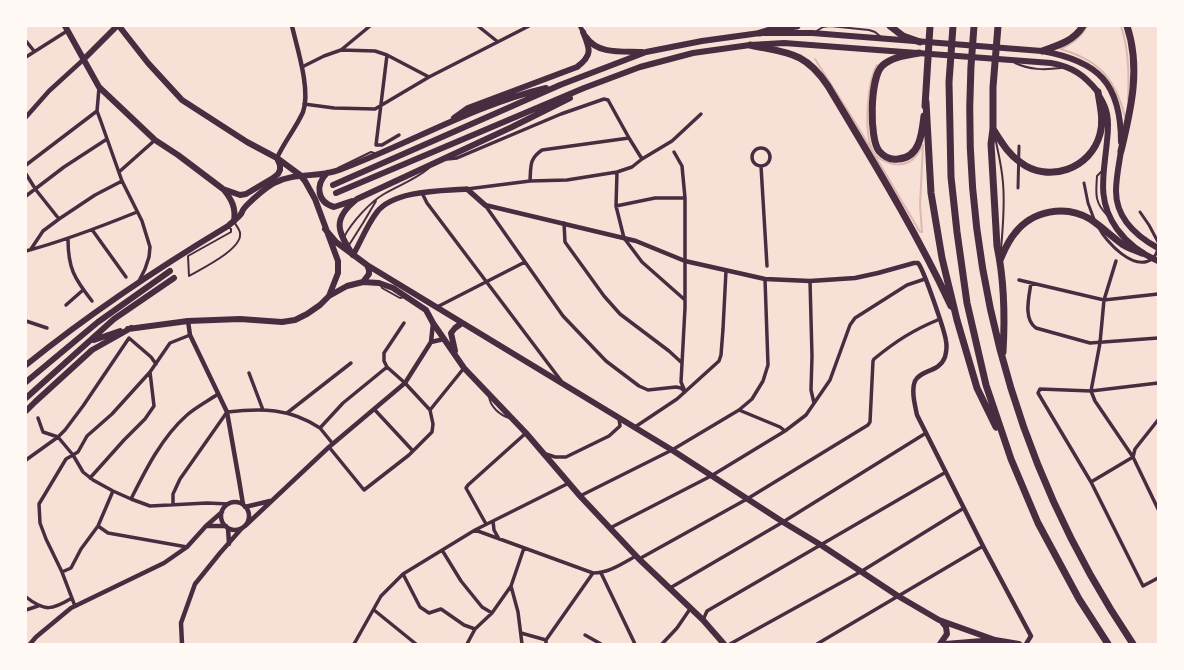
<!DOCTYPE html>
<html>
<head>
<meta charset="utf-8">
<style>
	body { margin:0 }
	#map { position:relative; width:1184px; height:670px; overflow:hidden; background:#f7e1d7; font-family:"Sofia Sans Condensed",sans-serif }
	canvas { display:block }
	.frame { position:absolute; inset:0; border:27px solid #fffaf5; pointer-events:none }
</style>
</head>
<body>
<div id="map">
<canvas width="1184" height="670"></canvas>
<div class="frame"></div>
</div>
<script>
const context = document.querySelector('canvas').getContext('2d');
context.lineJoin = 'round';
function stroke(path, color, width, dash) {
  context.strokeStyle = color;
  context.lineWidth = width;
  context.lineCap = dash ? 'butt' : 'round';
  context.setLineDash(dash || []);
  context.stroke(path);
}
const stream = new Path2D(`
	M1087 26C1081 38 1072 44 1060 49 1099 60 1115 78 1125 117
	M1121 26C1129 51 1129 74 1128 100
	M815 59 858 127 920 232H922L920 205 923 145C919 152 916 158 909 162 897 168 877 162 872 149 864 131 867 82 877 65`);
const service = new Path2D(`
	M815 32 823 27 830 26 869 30 875 32 881 37
	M1015 63C1030 70 1044 70 1061 68
	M995 137C998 152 1002 167 1003 183 1005 205 1003 227 1001 249
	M338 168 371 152 374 153
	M1102 171 1097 176C1096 193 1094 202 1107 215
	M228 227 231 229V232L188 256 189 276C201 269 243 249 240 233 240 230 236 225 234 222
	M344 237C352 222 370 202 384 194 399 185 415 180 429 168
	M349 245 363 223 376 201
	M381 285 382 288 400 298 404 297
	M489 396C490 407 500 415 509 418`);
const pedestrian = new Path2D(`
	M1084 183 1088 203 1094 219
	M1018 188 1019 146
	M1140 212 1149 225 1158 242
	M1099 228C1106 242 1134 272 1152 259 1155 256 1157 253 1158 249`);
const minor = new Path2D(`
	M478 26 498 42
	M26 41 34 51
	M341 50 375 51 387 55 429 77
	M387 55 376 145H382L399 135
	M26 57 67 31
	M302 67 324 56 341 50 370 26
	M99 88 97 111 100 119 122 181 142 221 150 247 149 257 145 269 139 281
	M304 104 334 108 375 109 429 77 529 26
	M752 157a9 9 0 1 1 18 0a9 9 0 1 1-18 0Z
	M674 152 682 166 685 198V308L681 382 684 389
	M447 159 457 158 561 114 604 99 608 100 629 138 642 159
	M26 165 97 111
	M761 166 767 266
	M119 172 155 140
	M617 172 616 206 624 238 642 262 685 300
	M26 174 36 190 59 219
	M530 181C531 166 529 159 542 150L629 138
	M467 189 530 181 567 180 617 172 632 167 642 159 672 141 701 114
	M422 193 427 203 562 382
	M26 196 64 167 107 139
	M485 205 563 316 606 361 639 386 648 390 676 387 681 388 685 392
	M616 206 655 198H685
	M564 223 565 242 604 296 620 314 669 351 681 362
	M93 231 126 277
	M68 239C68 268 74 278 92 301
	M31 249 43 231 59 219 95 195 122 181
	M26 251C64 241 100 227 137 212
	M1116 261 1104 300 1100 343 1091 391 1095 401 1133 457 1158 509
	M1019 280 1104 300 1158 294
	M810 281 812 356 811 390 814 403
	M1031 283C1029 297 1023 319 1036 328L1090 343 1158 338
	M66 305 83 290
	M437 307 525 262
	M26 321 47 328
	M404 323 384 353V361L387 367 405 383 430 410
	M249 373 263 410
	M1158 383 1091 391 1040 389 1038 393 1091 482 1143 586 1158 578
	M374 409 413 451
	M739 410 780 427 785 431
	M287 413 351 363
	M38 418 43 432 58 437 73 455 83 472 93 480 113 491 131 499 150 506 207 503 229 504
	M635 427 677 399 719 361 721 355 723 329 726 271
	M320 428 333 444
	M329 447 364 490 409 455 432 432 433 424 430 410 464 368
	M546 454 555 457H566L609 436 620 426 619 418
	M26 460 58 437 65 430 83 406 129 338 151 357 156 364
	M90 478 124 440 145 419 154 406 150 372
	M1091 482 1133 457 1135 449 1158 420
	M580 496 672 450 739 410 752 399 763 381 768 365 765 279
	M131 499C146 469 162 437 187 415 196 407 208 401 218 394
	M173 505V494L180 479 227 412C261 408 290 408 320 428L343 403 387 367
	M493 521 494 530 499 539
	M486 524 466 488 468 485 526 433
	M98 526 108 533 187 547
	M610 528 711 476 785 431 806 415 830 380 850 325 855 318 907 285 925 279
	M475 530 593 573C609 573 623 563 636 556
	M442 550 461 581 482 607 492 613
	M639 559 747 499 868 425 870 422 873 361 874 359C896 341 913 330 940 319
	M62 572 71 568 81 549 98 526 113 491
	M601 573 635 644
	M403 574 420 607 429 613 441 609 464 625 475 629
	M511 586 518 612 522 644
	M670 588 783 522 926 433
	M26 597C45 612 52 610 72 598
	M75 606 62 572 46 539 40 523 39 504 66 459 78 452 87 436 112 414 150 372 170 343 190 335
	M26 610 38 606
	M374 610 416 644
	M703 620 707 611 946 472
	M521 633 546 640
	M585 635 601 644
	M354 644 381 596 403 574 475 530 569 483
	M467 644 475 629 492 613 511 586 524 548
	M546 644V640L593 573
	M662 644 677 628 690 609
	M730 644 862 571 964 508
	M817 644 983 546`);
const tertiary = new Path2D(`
	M580 26 583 32
	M26 117 49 91 83 60
	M277 158C284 142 296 128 303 112 311 90 297 48 292 26
	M485 205 636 241 685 261 765 279 810 281 855 278 878 273 914 263H918C924 270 945 332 946 341 947 345 946 353 945 357 939 373 921 369 915 381 911 391 915 405 917 415L983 546 1031 636 1026 644
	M188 321 190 335 227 412 239 480 243 504
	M431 342 444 339
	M221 516a14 14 0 1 1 28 0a14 14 0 1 1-28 0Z
	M245 507 270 501
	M206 526H226
	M245 526 329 447 405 383 431 342 433 323
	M228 528 229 544
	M30 644 36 637 71 608 164 563 187 547 206 526 222 512
	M182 644 181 623 195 584 220 553 242 528`);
const secondary = new Path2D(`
	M353 255C361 241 367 225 377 212 394 190 442 191 467 189L485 205`);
const primary = new Path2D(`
	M65 26 99 87 155 140 178 155 223 189 240 195 246 194 273 178 278 174 280 170V165L277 158
	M119 26 148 63 182 100 247 142 277 158 300 175 305 181 315 199 338 261V273L329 296
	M83 60 117 26
	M1100 97C1103 102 1106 108 1107 114 1109 123 1108 132 1107 141 1104 174 1096 200 1117 229 1128 244 1142 254 1158 261
	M1121 151C1119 164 1116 178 1116 191 1116 218 1136 236 1158 248
	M224 190C232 200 236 208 234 221
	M325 229 336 242 367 265 672 450 783 522 821 545 898 596 939 620 995 640
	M363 282 379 283 393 288 426 310 433 323 464 368 526 433 580 496 639 559 703 620 724 644
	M188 321 240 319 282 322 295 320 307 314 320 305 329 296 347 286 363 282 369 274V270L367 265
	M455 351 451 333 455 328 462 323
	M940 644 947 634 946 627 942 622
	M945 644 995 640 1019 644`);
const trunk = new Path2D(`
	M586 37C598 55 623 51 642 52
	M454 118 468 108 577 67C593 55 590 49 583 32
	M327 173C315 185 317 202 334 207L352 201
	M333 185 560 85 646 52 702 41 760 33H812L1042 51C1098 61 1121 83 1121 142
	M336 193 584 88 640 67 693 53 750 45 784 43 1051 63C1073 67 1084 75 1098 92
	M353 255C337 231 332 219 357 199L512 127 570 98
	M128 329 188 321
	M94 340 120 331
	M26 365C89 314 158 268 228 226 232 222 237 219 241 214 242 211 244 208 246 206 254 198 264 189 274 183 295 172 318 178 339 170 409 144 474 105 546 88
	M26 382 98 322 170 271
	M26 398 114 319 174 278
	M26 411 35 402 92 350 131 328`);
const motorway = new Path2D(`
	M890 26 903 36 920 42
	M953 26 949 82 951 177 957 232 967 303 986 385 1011 459 1038 523 1079 599 1108 644
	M974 26C953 244 1011 463 1133 644
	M998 26 993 87V129L991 144 997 246C1004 279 1005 318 1003 352
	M760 33 773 29 797 26
	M750 45C787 53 805 51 828 86 871 158 915 229 951 306
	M1042 51C1057 46 1074 41 1083 26
	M919 53C907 55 891 57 882 66 870 78 869 138 879 151 884 157 891 160 898 159 920 158 922 133 924 116
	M926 102 931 193 942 258 957 320 977 388 996 427
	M925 106 930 26
	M993 129C1001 141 1008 154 1020 162 1048 184 1091 169 1100 134 1104 120 1100 106 1098 92
	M1121 151C1131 109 1141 68 1127 26
	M1000 260C1004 251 1008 241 1015 233 1032 211 1065 204 1090 219 1101 226 1111 236 1122 244 1128 248 1135 250 1142 253`);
stroke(stream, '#dcb8b0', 2);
stroke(service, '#4a2c40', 2);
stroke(pedestrian, '#4a2c40', 3);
stroke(minor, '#4a2c40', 3.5);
stroke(tertiary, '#4a2c40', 4.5);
stroke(secondary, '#4a2c40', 5.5);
stroke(primary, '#4a2c40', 6);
stroke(trunk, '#4a2c40', 6);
stroke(motorway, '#4a2c40', 7);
</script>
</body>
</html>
